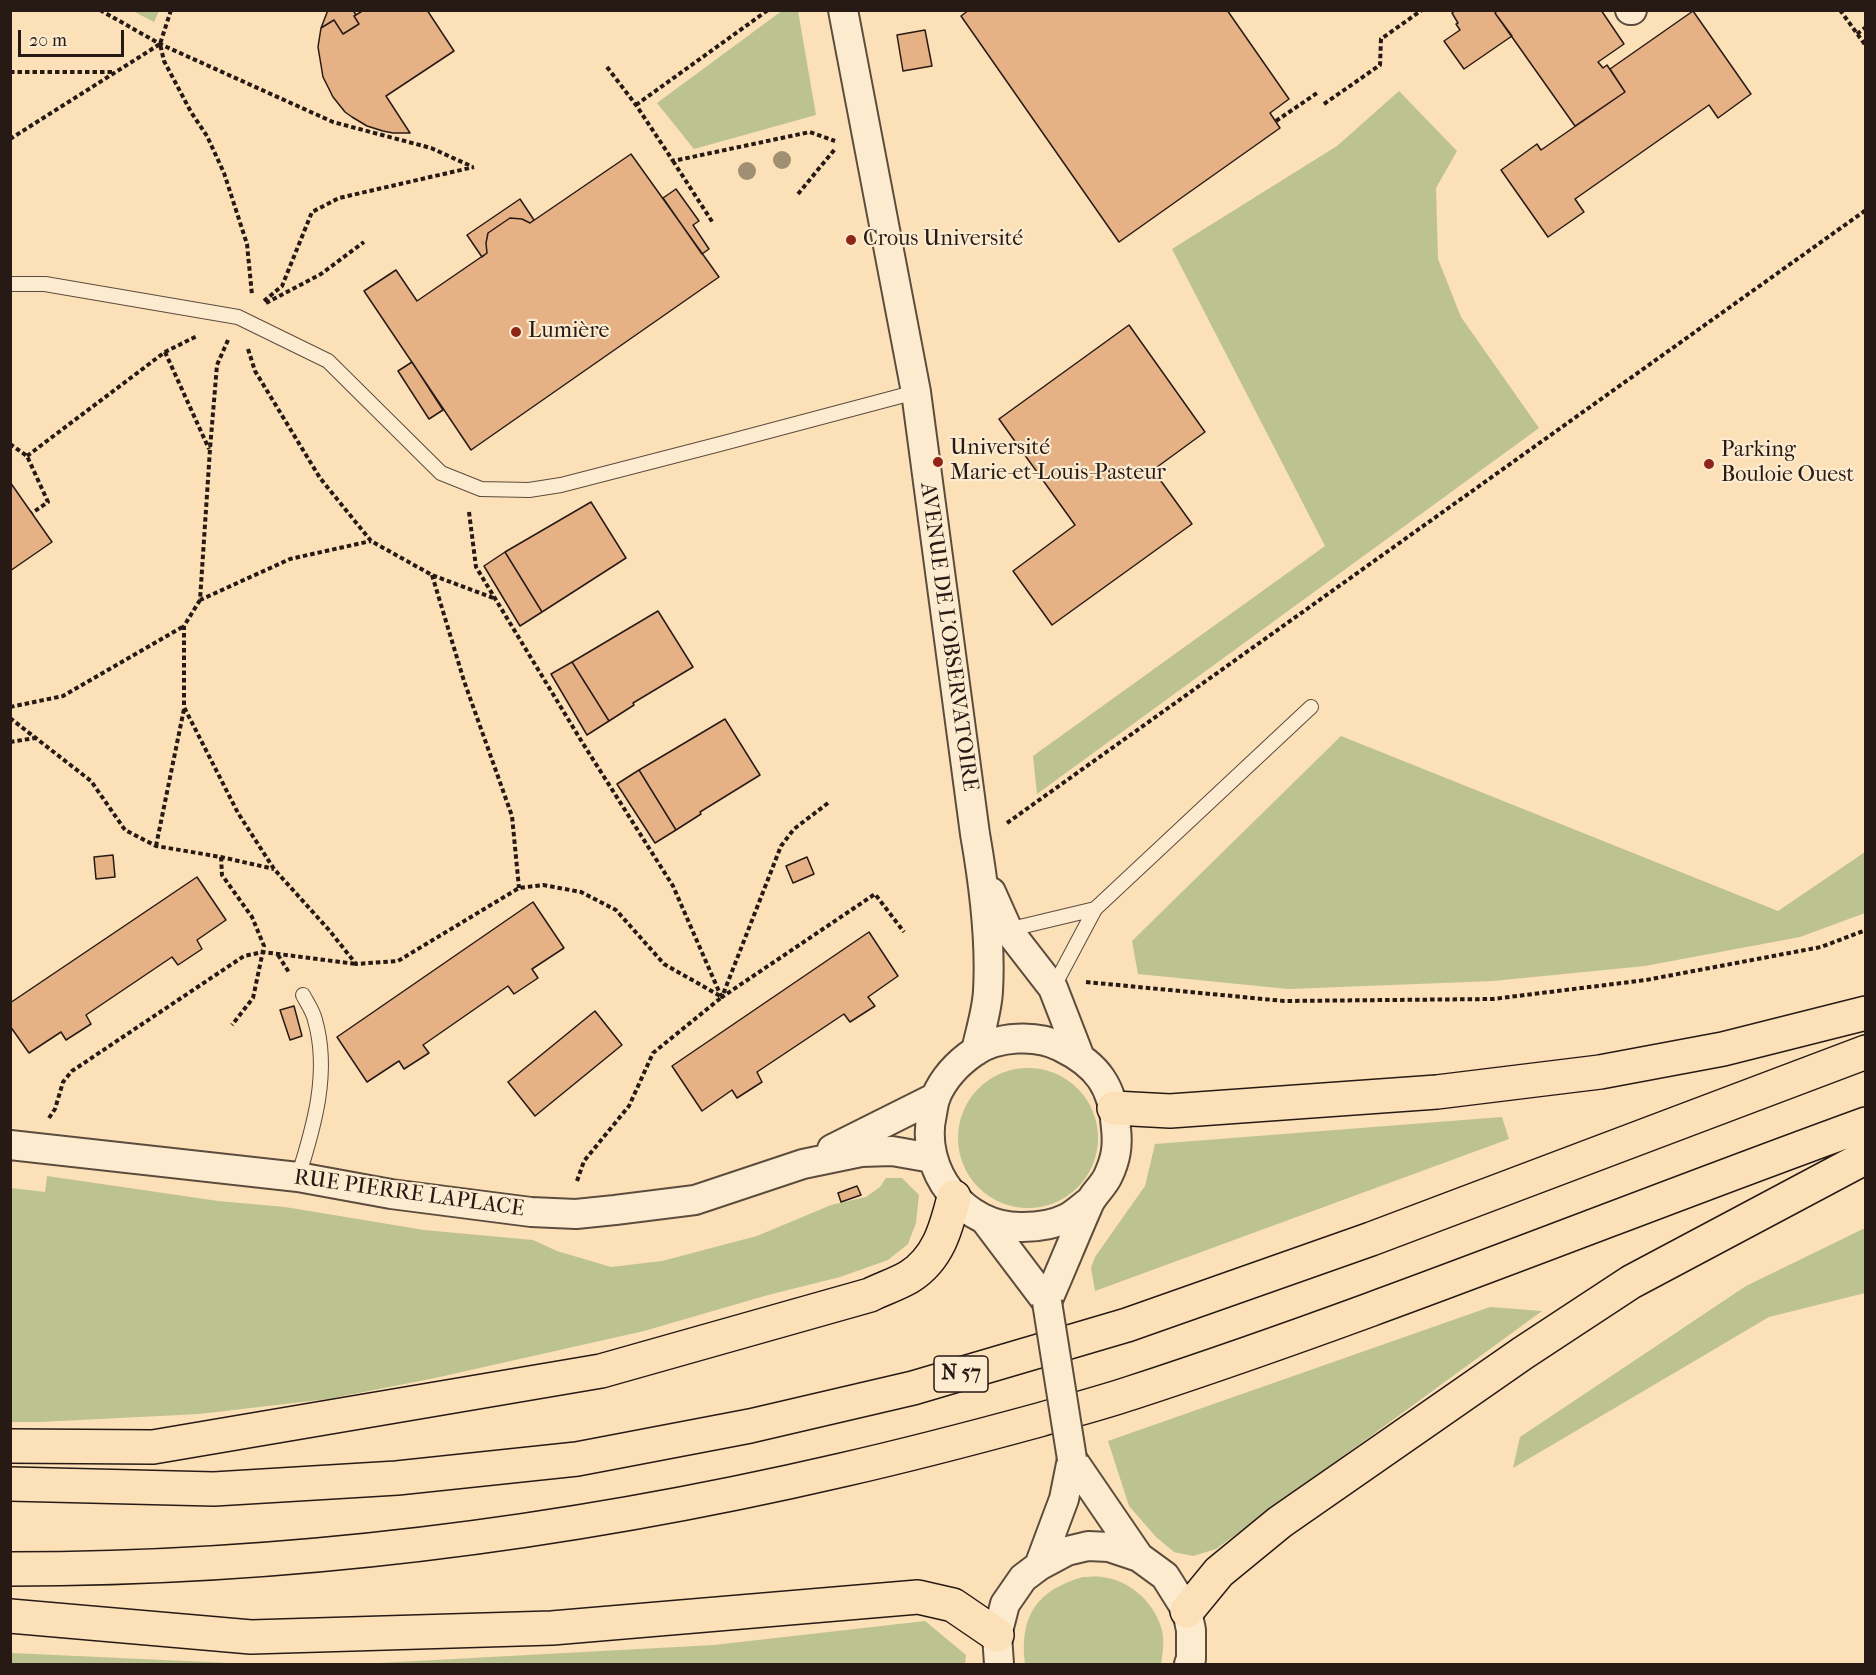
<!DOCTYPE html>
<html>
<head>
<meta charset="utf-8">
<style>
	body { margin:0 }
	#map { position:relative; width:1876px; height:1675px; overflow:hidden; background:#fce0b7; font-family:"IM FELL French Canon",serif }
	canvas { display:block }
	.frame { position:absolute; inset:0; border:12px solid #271a15; pointer-events:none }
	.scale { position:absolute; left:18px; top:30px; width:106px; height:27px; box-sizing:border-box; border:3px solid #271a15; border-top:0; padding-left:8px; font-size:18px; line-height:21px; white-space:nowrap; color:#271a15; -webkit-text-stroke:4px #fdebd0; paint-order:stroke }
</style>
</head>
<body>
<div id="map">
<canvas width="1876" height="1675"></canvas>
<div class="frame"></div>
<div class="scale">20 m</div>
</div>
<script>
const context = document.querySelector('canvas').getContext('2d');
context.lineJoin = 'round';
function fillPath(path, color) {
  context.fillStyle = color;
  context.fill(path, 'evenodd');
}
function stroke(path, color, width, dash) {
  context.strokeStyle = color;
  context.lineWidth = width;
  context.lineCap = dash ? 'butt' : 'round';
  context.setLineDash(dash || []);
  context.stroke(path);
}
function write(font, color, halo, rows, align = 'center') {
  context.font = font + ' "IM FELL French Canon",serif';
  context.lineWidth = 4.5;
  context.setLineDash([]);
  context.textBaseline = 'middle';
  context.strokeStyle = halo;
  context.fillStyle = color;
  for (const [text, x, y, turn = 0] of rows) {
    context.save();
    context.translate(x, y);
    context.rotate((+turn || 0) * Math.PI / 180);
    context.textAlign = isNaN(turn) ? turn : align;
    if (halo) context.strokeText(text, 0, 0);
    context.fillText(text, 0, 0);
    context.restore();
  }
}
const green = new Path2D(`
	M783 10 798 11 816 115 694 149 657 103Z
	M133 11 159 10V11L154 22Z
	M1399 91 1457 151 1436 188 1438 259 1461 317 1539 428 1037 794 1033 756 1325 546 1172 249 1337 146Z
	M1341 736 1778 911 1865 852V913L1800 937 1645 966 1493 981 1288 989 1138 974 1132 941Z
	M958 1138a70 70 0 1 1 140 0a70 70 0 1 1-140 0Z
	M1502 1117 1509 1139 1095 1291 1091 1268 1095 1257 1145 1186 1155 1144Z
	M47 1176 218 1201 285 1207 424 1230 533 1240 557 1251 611 1267 662 1261 757 1236 831 1205 866 1197 880 1187 886 1178H902L919 1195 916 1223 908 1244 888 1260 840 1277 768 1295 644 1331 435 1378 328 1399 199 1414 40 1422H11V1188L45 1192Z
	M1865 1228V1293L1769 1317 1513 1468 1520 1437 1746 1286Z
	M1490 1307 1542 1311 1216 1549 1193 1556 1174 1552 1156 1537 1129 1506 1108 1441Z
	M1083 1577C1090 1577 1096 1576 1102 1577 1129 1580 1153 1601 1161 1627 1165 1639 1163 1652 1161 1664H1025C1019 1616 1037 1590 1083 1577Z
	M925 1621 966 1655 965 1664H360L714 1645Z
	M11 1653 252 1664H11Z`);
const building = new Path2D(`
	M353 10 356 15 354 16 359 24 343 34 334 20 321 28 328 10Z
	M364 10H427L454 51 386 96 410 133H393L383 131 367 126 352 117 345 112 333 97 323 77 318 47 321 28 334 20 343 34 359 24 354 16Z
	M969 10H1227L1289 99 1270 113 1280 128 1119 242 961 16Z
	M1456 10H1498L1495 13 1512 36 1464 69 1444 41 1460 30 1456 24 1458 23 1452 13Z
	M1498 10H1601L1624 44 1598 62 1603 68 1607 65 1625 92 1575 126 1495 13Z
	M1693 11 1751 94 1718 118 1709 105 1575 199 1584 212 1548 237 1501 170 1537 144 1541 150 1625 92 1610 69Z
	M925 30 932 66 903 71 897 35Z
	M631 154 719 277 471 450 364 291 396 270 417 301 487 253 486 243 488 233 510 218 522 219 530 223Z
	M676 189 699 221 693 225 709 249 702 254 663 198Z
	M520 199 534 220 530 223 522 219 510 218 488 233 486 243 487 253 482 257 467 235Z
	M1129 325 1205 432 1153 470 1192 524 1052 625 1013 571 1075 525 999 419Z
	M412 362 443 410 429 419 398 371Z
	M10 482 52 542 10 571Z
	M591 502 626 558 542 612 505 552Z
	M505 552 542 612 520 626 484 566Z
	M658 611 693 667 633 703 634 705 609 721 572 662Z
	M572 662 609 721 587 735 551 674Z
	M725 719 760 775 700 812 701 814 676 830 639 770Z
	M639 770 676 830 655 843 617 784Z
	M113 855 115 877 96 879 94 857Z
	M807 857 814 874 793 883 786 866Z
	M197 877 226 920 197 940 202 949 178 965 172 957 86 1015 91 1024 66 1040 61 1032 29 1053 10 1026V1003Z
	M533 902 564 948 532 969 538 978 514 994 508 986 423 1045 429 1053 404 1069 399 1061 367 1082 337 1037Z
	M869 932 898 976 868 997 875 1006 850 1022 844 1014 757 1072 762 1082 737 1098 732 1090 702 1111 672 1066Z
	M294 1006 302 1036 290 1040 280 1010Z
	M595 1011 622 1045 535 1116 508 1082Z
	M857 1186 861 1195 841 1202 838 1193Z`);
const path = new Path2D(`
	M100 10 160 44 333 122 431 148 473 167
	M171 10 160 44 164 61 191 112 207 136 224 173 247 244 252 295
	M1840 10 1866 46
	M1857 34 1866 27
	M607 67 636 105 673 161 810 132 835 141
	M10 72H115
	M1324 104 1380 65 1381 39 1422 10
	M636 105 768 10
	M1276 121 1317 93
	M10 139 160 44
	M673 161 713 223
	M798 194 835 149
	M264 301 282 286 312 212 339 198 474 167
	M266 303 321 274 364 242
	M228 340 217 365 210 449 200 600 290 559 371 541
	M248 349 255 371 320 478 371 541 432 575 496 599
	M165 352 209 449
	M10 444 27 456 48 502 32 513
	M27 456 165 352 197 336
	M469 512 476 567 582 742 673 886 721 996
	M432 575 464 681 512 816 519 888
	M200 600 184 626V707L238 813 274 869 329 930 356 964 398 961 519 888 543 885 581 892 616 910 664 964 722 997
	M10 707 63 696 184 626
	M10 718 91 781 125 830 156 846 221 857 274 869
	M10 742 35 738
	M828 803 794 829 781 846 722 997 875 894 904 932
	M1007 823 1866 210
	M156 846 184 709
	M221 857 222 875 252 917 264 946 253 998 232 1025
	M278 955 290 974
	M1086 982 1284 1001 1493 999 1646 980 1821 947 1866 930
	M49 1118 55 1109 63 1082 72 1071 244 956 263 952 356 964
	M577 1181 584 1161 629 1106 653 1053 722 997`);
const lane = new Path2D(`
	M10 284H45L238 317 328 361 441 473 481 489 529 490 561 485 720 444 916 392
	M1007 930 1095 909
	M1053 988 1095 909 1311 707
	M298 1177C314 1127 330 1072 315 1020 313 1011 307 1003 303 995`);
const street = new Path2D(`
	M843 10 916 392 975 834C984 885 991 939 988 991 987 1011 980 1032 976 1051
	M1630 10H1632
	M991 892 1008 930 1053 988 1079 1055
	M10 1145 298 1177 391 1194 531 1212 576 1214 615 1210 695 1200 803 1164 861 1152 892 1151 932 1158
	M832 1149 936 1097
	M985 1220 1047 1302
	M1047 1302C1061 1270 1074 1238 1088 1206 1092 1195 1103 1187 1108 1176 1116 1159 1118 1146 1116 1128 1113 1087 1098 1065 1061 1047 1037 1034 997 1036 974 1052 958 1063 944 1078 936 1096 934 1101 933 1108 932 1114 919 1170 964 1229 1023 1227 1038 1227 1053 1225 1067 1218 1075 1214 1082 1207 1089 1202
	M1072 1459 1139 1557 1165 1576 1187 1611 1191 1630V1659L1189 1664
	M1039 1566 1064 1499 1072 1459
	M999 1664 997 1635 1005 1604 1023 1578 1039 1566 1067 1551 1088 1546 1109 1547 1139 1557`);
const highway = new Path2D(`
	M1114 1108 1170 1111 1437 1092 1600 1072 1723 1049 1866 1013
	M10 1446 153 1447 601 1371 870 1295C882 1289 897 1284 909 1277 938 1259 946 1229 954 1197
	M10 1484 214 1489 397 1478 577 1459 750 1426 913 1388 1127 1325 1371 1239 1866 1052
	M10 1569C291 1569 570 1533 842 1470 908 1455 973 1438 1039 1420 1070 1411 1101 1403 1131 1393 1379 1312 1621 1213 1866 1124
	M1187 1611 1219 1572 1280 1522 1523 1353 1631 1282 1866 1157
	M10 1616 251 1637 552 1628 918 1597 953 1605 997 1635`);
const streetBridge = new Path2D(`
	M1047 1302 1072 1459`);
const trees = [
	[782,160],
	[747,171]
];
const markers = [
	[851,240,6,"#8f2418"],
	[516,332,6,"#8f2418"],
	[938,462,6,"#8f2418"],
	[1709,464,6,"#8f2418"]
];
const shields = [
	[961,1374,54]
];
const shieldNames = [
	["N 57",961,1374]
];
const poiNames = [
	["Crous Université",863,240],
	["Lumière",528,332],
	["Université",950,449],
	["Marie-et-Louis-Pasteur",950,474],
	["Parking",1721,451],
	["Bouloie Ouest",1721,476]
];
const streetNames = [
	["AVENUE DE L'OBSERVATOIRE",948,637,82],
	["RUE PIERRE LAPLACE",409,1194,8]
];
fillPath(green, '#bcc390');
fillPath(building, '#e5b185');
stroke(building, '#271a15', 1.5);
stroke(lane, '#5c4c3e', 16);
stroke(street, '#5c4c3e', 32);
stroke(highway, '#271a15', 36);
stroke(path, '#271a15', 4, [4.5, 3]);
stroke(lane, '#fdebd0', 14);
stroke(street, '#fdebd0', 28);
stroke(highway, '#fce0b7', 33);
stroke(streetBridge, '#5c4c3e', 32, []);
stroke(streetBridge, '#fdebd0', 28);
context.fillStyle = '#a08f72';
for (const [x, y] of trees) {
  context.beginPath();
  context.arc(x, y, 9, 0, 2 * Math.PI);
  context.fill();
}
for (const [x, y, r, color] of markers) {
  const dot = new Path2D();
  dot.arc(x, y, r, 0, 2 * Math.PI);
  context.fillStyle = color;
  context.fill(dot);
  stroke(dot, '#fdebd0', 2);
}
for (const [x, y, w] of shields) {
  const box = new Path2D();
  box.roundRect(x - w / 2, y - 18, w, 36, 4.5);
  context.fillStyle = '#fdebd0';
  context.fill(box);
  stroke(box, '#271a15', 1.5);
}
write('bold 21px', '#271a15', null, shieldNames);
write('22px', '#271a15', '#fdebd0', poiNames, 'left');
write('22px', '#271a15', '#fdebd0', streetNames);
</script>
</body>
</html>
